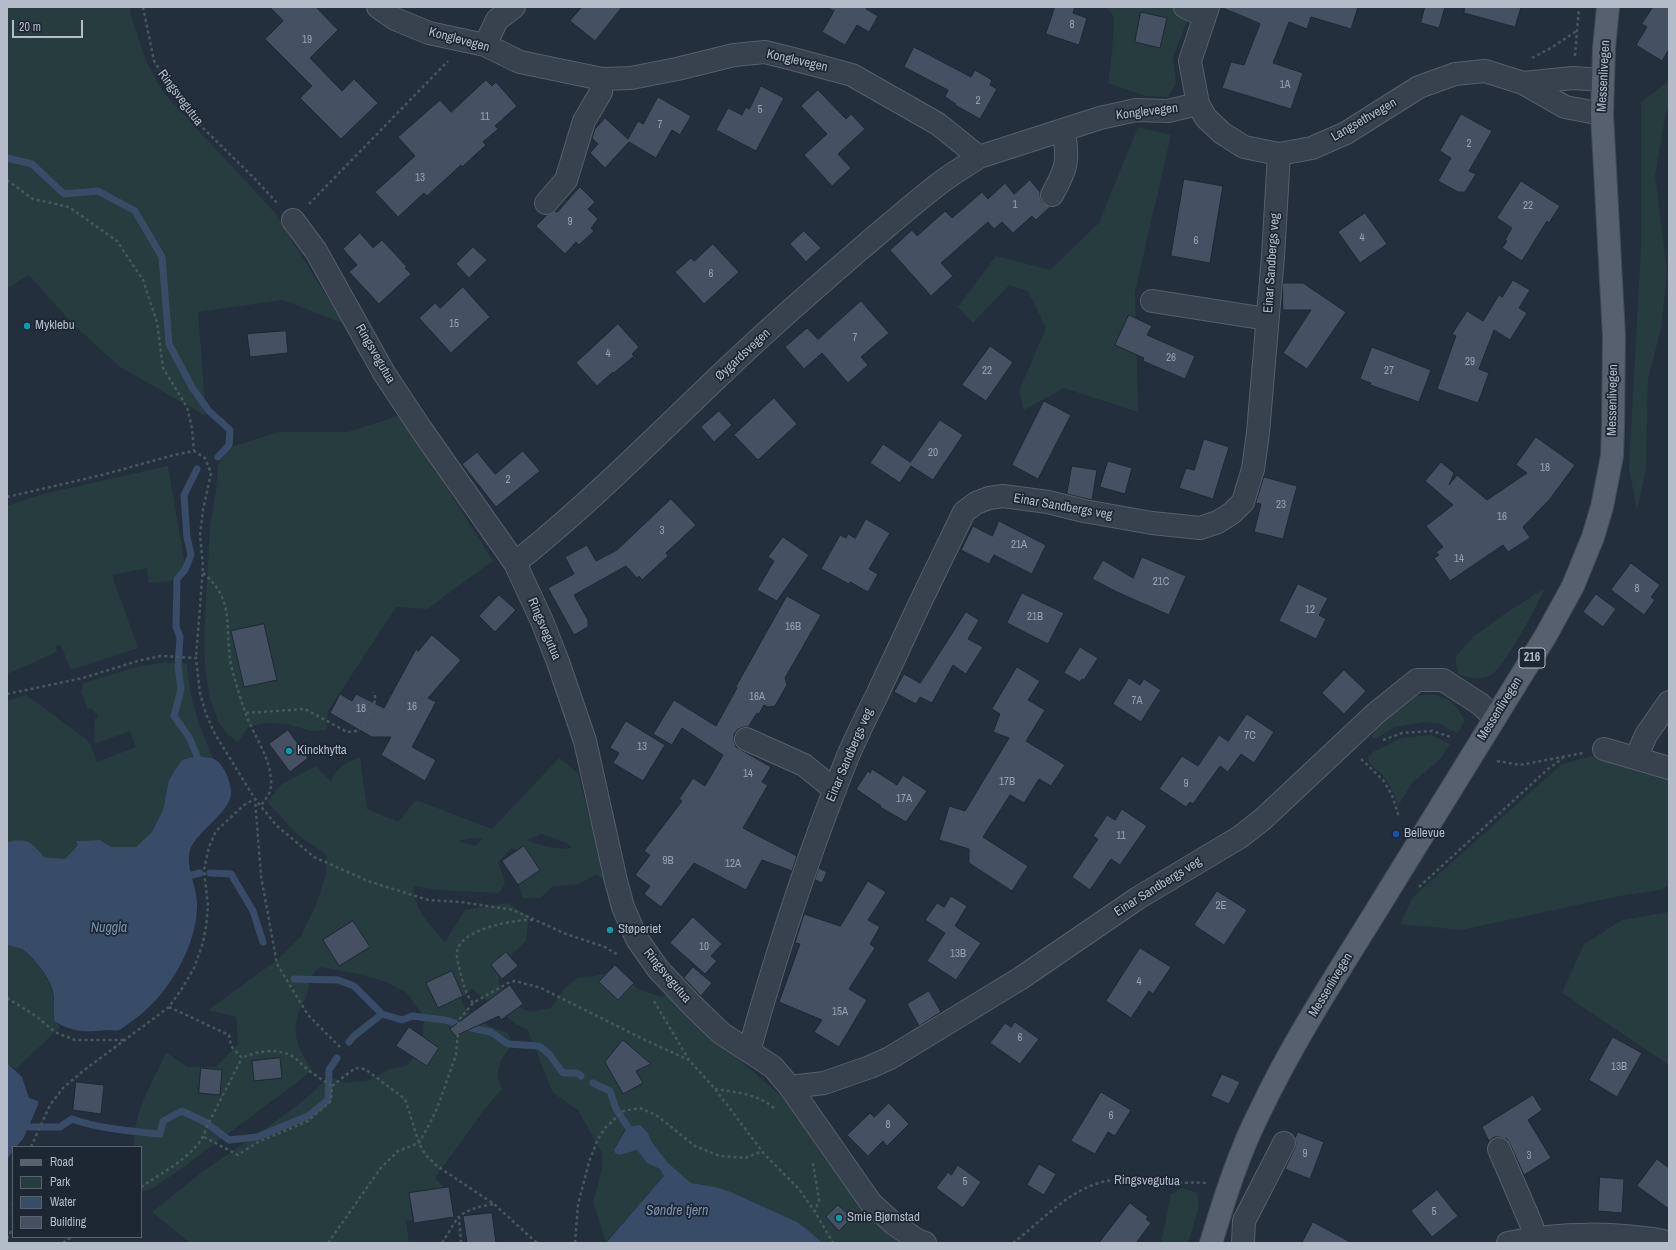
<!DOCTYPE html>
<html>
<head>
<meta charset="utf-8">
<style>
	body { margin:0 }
	#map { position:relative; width:1676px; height:1250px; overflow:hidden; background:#242f3e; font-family:"Archivo Narrow",sans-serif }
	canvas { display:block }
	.frame { position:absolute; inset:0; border:8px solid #b4bcc9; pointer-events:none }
	.legend { position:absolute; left:12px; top:1146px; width:130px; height:92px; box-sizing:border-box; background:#1d2633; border:1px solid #59626f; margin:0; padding:5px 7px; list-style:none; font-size:12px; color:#b4bcc9 }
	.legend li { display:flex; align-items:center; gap:8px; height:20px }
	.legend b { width:20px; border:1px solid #59626f }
	.scale { position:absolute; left:12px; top:20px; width:71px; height:18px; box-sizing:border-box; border:2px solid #b4bcc9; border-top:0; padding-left:5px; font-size:12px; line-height:14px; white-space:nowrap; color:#b4bcc9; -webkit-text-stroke:3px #1d2633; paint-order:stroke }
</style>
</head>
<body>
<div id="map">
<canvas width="1676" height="1250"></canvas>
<div class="frame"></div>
<ul class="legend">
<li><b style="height:5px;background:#56606e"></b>Road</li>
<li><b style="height:11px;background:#263c3f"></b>Park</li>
<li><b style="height:11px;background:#394c67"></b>Water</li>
<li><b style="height:11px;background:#455162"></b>Building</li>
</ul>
<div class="scale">20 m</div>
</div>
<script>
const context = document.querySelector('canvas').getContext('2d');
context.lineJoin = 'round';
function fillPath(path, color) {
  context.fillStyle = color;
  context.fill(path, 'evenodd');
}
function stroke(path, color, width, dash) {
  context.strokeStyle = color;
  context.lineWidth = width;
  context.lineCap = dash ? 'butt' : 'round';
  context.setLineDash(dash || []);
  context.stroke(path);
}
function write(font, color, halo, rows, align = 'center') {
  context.font = font + ' "Archivo Narrow",sans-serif';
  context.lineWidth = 3.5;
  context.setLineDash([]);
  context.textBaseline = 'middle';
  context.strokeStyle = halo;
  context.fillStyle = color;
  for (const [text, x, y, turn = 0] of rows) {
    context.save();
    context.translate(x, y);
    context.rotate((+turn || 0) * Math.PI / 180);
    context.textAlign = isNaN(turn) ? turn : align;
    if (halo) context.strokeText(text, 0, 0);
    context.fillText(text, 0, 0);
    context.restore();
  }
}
const green = new Path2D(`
	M7 7H130L131 16 147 63 163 92 276 214 321 288 345 324 283 300 198 312 206 416 120 367 73 324 29 275 7 288Z
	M1107 7H1193L1173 56 1176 84 1168 97 1145 96 1108 83 1112 54 1114 17Z
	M1669 81V109L1666 112 1655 176 1667 270 1661 329 1648 379 1646 469 1637 511 1629 468 1641 247V102Z
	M1138 127 1171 135 1135 292 1138 412 1064 388 1024 410 1019 391 1046 328 1028 291 1009 285 973 323 958 307 996 256 1050 270 1099 223Z
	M401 415 493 561 427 609 396 607 328 711 326 730 311 731 287 724 266 723 248 727 238 742 227 734 218 721 209 695 205 666 204 638 210 526 216 491 218 465 229 448 278 432H348Z
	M168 466 185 565 172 581 149 583 147 568 112 575 138 648 71 670 61 646 56 645 57 652 7 674V506L43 494Z
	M1545 588C1536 606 1505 669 1489 676 1481 680 1468 677 1459 675L1456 666V656L1473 637 1503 615Z
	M167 662 187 664C189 699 199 726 213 758L197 756 169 780 163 810 152 832 136 847H111L100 840 76 841 78 845 65 859 44 857 33 845H7V701L26 695 86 739 91 746 97 762 136 747 130 731 94 744 95 719 98 716 91 708 88 709 81 692 84 683 136 667Z
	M1432 694C1451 699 1456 704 1465 721L1457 733 1440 724 1424 722 1395 727 1377 738H1371L1381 721 1416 696Z
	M1431 735 1450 744 1441 758 1411 784 1398 806C1395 796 1391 786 1384 777 1378 769 1370 768 1368 757L1373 752 1401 738Z
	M1592 756 1628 762 1669 778V885L1660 890 1619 896 1461 930 1400 924 1413 897 1562 764Z
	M360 757 367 809 398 822 416 800 492 829 559 758 578 773 598 851 605 853 606 884 597 874 579 884 553 886 540 898H523L519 885 526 861 517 850 512 848 498 862 505 883 499 893C470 891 442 892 414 886 411 906 432 928 445 942L465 910 508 903 529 917 526 941 511 955 498 981 508 1002 530 1012 551 1008 564 989 579 977 594 976 618 971 638 989 661 997 670 994 724 1046 790 1104 864 1207 888 1235 899 1243H822L810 1232 797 1222 731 1192 716 1187 691 1183 668 1163 651 1141 648 1133 628 1127 624 1131 615 1147 614 1149 615 1153 619 1155 637 1150 647 1163 660 1169 664 1176 606 1242 593 1202 602 1170V1153L578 1110 553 1093 527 1029 517 1025 472 989 461 999 467 1012 491 1027 508 1033 512 1044 501 1060 497 1077 502 1089 484 1110 435 1178 445 1188 421 1196 411 1206 413 1220 406 1221 409 1243H190L152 1212C170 1199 187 1183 205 1170 247 1140 292 1114 329 1077L345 1083 369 1080 390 1069 406 1066 422 1048 424 1017 407 993 386 982 360 974 320 967C309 976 311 981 307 994 305 1000 301 1005 299 1011 291 1035 299 1050 312 1070L304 1077 178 1171 153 1188 141 1192V1147H134C133 1111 152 1085 166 1052L187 1067H216L238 1044 236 1017 208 1010 277 960 301 936 316 905 326 875 327 855 298 835 267 802 282 784 316 766 331 782C335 768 347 762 360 757ZM541 834 567 843 572 848C558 850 540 846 527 840ZM473 838H483L476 846 458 841Z
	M1669 912V1065L1562 993 1584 944 1622 920Z
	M7 945C12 946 18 947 22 949 36 960 49 977 53 995 56 1007 49 1017 60 1027L16 1069 7 1063Z
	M1182 1188 1197 1193 1199 1206 1188 1243H1161L1171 1194Z`);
const water = new Path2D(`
	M197 756C201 757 207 757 212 758 223 762 230 780 231 791 233 811 197 830 190 850 185 868 198 888 197 907 196 949 166 998 132 1021 128 1024 123 1028 119 1030 116 1031 111 1030 107 1030 83 1032 77 1033 55 1022 53 1013 54 1005 54 997 53 981 35 958 22 949 18 947 12 946 7 945L8 842C29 838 31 842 44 857L65 859 78 845 76 841 100 840 111 847H136L152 832 163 810 169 780 182 760Z
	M7 1063 22 1077 29 1098 38 1101V1105L23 1139 16 1147H13V1151L7 1159Z
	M640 1125 648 1133 651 1141 668 1163 691 1183 716 1187 731 1192 797 1222 810 1232 822 1243H606L664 1176 660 1169 647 1163 637 1150 619 1155 615 1153 614 1150 626 1129 628 1127Z`);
const stream = new Path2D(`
	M7 158 32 164 64 194 98 191 135 211 162 257 169 344 193 389 209 411 230 430 229 445 218 457
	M197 756 189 737 174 716 181 689 178 666 180 637 176 627 177 579 185 570 191 555 187 537 184 495 197 469
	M210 873 231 874 253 911 263 942
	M192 875 200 873
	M294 979 338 980 354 986 382 1014 402 1020 412 1016 445 1020 455 1023
	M466 1027 491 1032 508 1044 539 1046 549 1054 563 1073H577L581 1076
	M349 1042 354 1036 382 1014
	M593 1083 610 1091 616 1109 628 1127
	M29 1127H60L72 1119C100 1129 131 1131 160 1134L163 1121 182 1111 205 1122 229 1140 257 1137 308 1116 328 1100 329 1070 337 1058`);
const building = new Path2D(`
	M270 7H316L338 30 310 58 342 91 354 79 378 103 341 139 300 98 312 86 265 39 283 21Z
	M582 7H622L595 41 570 21Z
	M826 7H867L866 9 878 16 869 32 857 25 845 45 822 32 834 11Z
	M1055 7H1075L1073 13 1087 18 1079 45 1046 34Z
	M1221 7H1358L1351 29 1311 17 1307 29 1289 22 1273 63 1303 73 1291 109 1222 88 1231 62 1244 65 1260 24Z
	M1425 7H1445L1439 28 1421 23Z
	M1465 7H1521L1515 27 1464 13Z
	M1653 7H1669V49L1662 61 1636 45 1647 27 1642 24Z
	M1141 12 1167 18 1160 48 1135 42Z
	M914 47 971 77 975 70 992 80 990 85 997 89 980 119 955 105 956 104 945 97 948 90 904 67Z
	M486 80 492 86 496 82 517 106 495 126 498 129 483 142 486 145 462 167 461 165 427 196 424 193 398 217 375 192 415 156 398 137 440 100 451 112Z
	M761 86 784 98 756 151 716 130 728 108 742 115 746 107 749 109Z
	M818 90 846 119 851 114 865 129 838 154 851 168 832 186 804 155 827 134 801 106Z
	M658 97 691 116 680 135 672 130 656 158 629 142 605 168 590 153 598 144 592 138 595 129 605 118 628 139 638 121 643 124Z
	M1461 114 1492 131 1469 171 1476 174 1465 192H1458L1438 181 1451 158 1440 151Z
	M1184 179 1223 186 1210 263 1171 256Z
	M1030 180 1040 192V196L1042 202 1050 207 1036 220 1032 216 1013 233 1002 222 994 229 988 222 941 263 953 276 931 296 890 250 912 230 917 236 945 211 952 218 982 192 988 199 1005 183 1014 194Z
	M1521 181 1560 206 1549 223 1547 221 1522 261 1502 248 1507 241 1505 240 1512 228 1497 218Z
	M580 187 595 202 588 209 598 219 591 228 594 231 579 245 576 242 565 254 536 226 547 215 555 211 557 212Z
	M1365 213 1387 244 1360 263 1338 232Z
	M804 231 821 248 806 262 790 244Z
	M360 233 373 248 382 240 407 267 405 268 411 274 379 304 349 272 357 265 343 249Z
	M713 244 739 272 704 304 675 272 691 258 694 261Z
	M473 247 487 260 469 278 456 264Z
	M1513 280 1530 290 1519 308 1527 313 1510 340 1494 330 1479 369 1489 373 1478 403 1437 389 1456 336 1452 334 1467 311 1483 321 1499 295 1502 297Z
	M1283 283H1303L1346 312 1307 369 1283 353 1311 310H1283Z
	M463 287 490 317 451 353 419 318 435 303 440 308Z
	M861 301 889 333 861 357 868 365 848 383 822 353 804 369 785 347 807 328 818 339Z
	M1129 315 1152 326 1147 335 1195 356 1185 379 1143 361 1144 358 1115 345Z
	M618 324 639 347 632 354 634 356 614 373 613 372 597 386 576 363Z
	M286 331 288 353 250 357 247 334Z
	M990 346 1013 362 986 401 962 385Z
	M1372 347 1431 370 1419 402 1370 385 1371 383 1360 379Z
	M774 398 797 424 758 460 734 435Z
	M1044 401 1071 415 1038 479 1012 465Z
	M719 411 732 425 714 442 701 427Z
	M940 420 963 435 933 480 911 466 900 483 870 463 883 444 910 462Z
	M1536 437 1575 465 1550 499 1523 527 1530 538 1508 552 1503 545 1450 581 1434 558 1439 555 1436 552 1443 547 1426 526 1453 505 1425 481 1441 462 1454 473 1449 485 1457 475 1487 500 1527 473 1516 465Z
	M1204 439 1229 447 1213 499 1179 488 1186 468 1194 470Z
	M523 451 540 471 496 507 462 464 477 452 495 474Z
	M1108 461 1132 468 1125 494 1100 487Z
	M1072 466 1097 470 1092 500 1067 494Z
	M1264 477 1297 486 1283 539 1254 532 1261 504 1256 503Z
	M671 499 696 525 666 553 668 556 642 580 639 576 637 578 626 566 574 595 588 620V627L574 635 548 588 574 574 565 557 587 545 596 561 617 550Z
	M866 519 890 533 869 569 878 574 868 592 850 582 849 584 821 569 840 535 846 538 848 534 855 538Z
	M999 521 1046 545 1032 574 994 555 989 564 961 550 973 526 992 536Z
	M783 537 809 555 777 601 757 590 774 561 768 557Z
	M1142 557 1186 576 1169 615 1117 592 1092 579 1103 560 1133 578Z
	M1631 563 1660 585 1651 597 1655 600 1644 615 1611 590Z
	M1298 584 1328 598 1319 615 1326 619 1316 639 1279 621Z
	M1022 593 1064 613 1048 644 1007 623Z
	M1596 594 1616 609 1603 627 1583 612Z
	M499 595 516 610 495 632 479 616Z
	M787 596 821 615 785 678 787 685 775 706 767 707 764 705 759 714 757 713 748 727H744L738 729 734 734V740L736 747 771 767 762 782 768 785 743 828 797 856 792 871 762 860 746 890 694 863 661 907 644 894 650 886 635 875 650 855 644 851 682 801 679 799 693 778 705 786 723 755 682 728 672 745 653 734 674 700 716 726 737 688 736 687Z
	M966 612 979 620 968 639 983 647 966 674 953 665 932 703 920 697 916 704 894 692 904 674 920 683Z
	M264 624 277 680 244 687 231 631Z
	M432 635 461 660 428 698 436 702 412 747 436 760 425 781 381 755 391 737H372L330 713 340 694 352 701 356 694 384 708 416 649 418 651Z
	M1080 647 1098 658 1084 680 1082 679 1080 682 1064 673Z
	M1017 667 1040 681 1028 700 1045 710 1026 741 1065 765 1051 786 1039 779 1024 803 1010 795 983 837 1028 866 1012 891 969 863V849L939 840 949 806 965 811 1009 738 993 732 1000 714 992 709Z
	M1344 670 1366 691 1344 714 1322 693Z
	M1129 678 1140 685 1144 679 1161 690 1141 722 1113 704Z
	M1247 714 1274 732 1254 763 1241 754 1228 772 1220 766 1193 804 1190 802 1186 807 1159 789 1182 756 1198 766 1219 735 1228 741Z
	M626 721 665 745 643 781 613 763 619 753 610 748Z
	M288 730 308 758 290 772 269 744Z
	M872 769 897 785 903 775 927 791 906 822 880 807 881 806 856 789 868 771 870 773Z
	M1122 809 1147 826 1120 865 1111 859 1090 890 1072 877 1098 839 1093 836 1107 815 1115 820Z
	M524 846 540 870 518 885 502 861Z
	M819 868 827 872 822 883 815 880Z
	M868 881 886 892 868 920 880 927 870 944 875 948 849 989 867 1000 839 1047 814 1032 822 1020 779 1002 800 944 795 943 804 914 840 926Z
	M1217 891 1247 910 1224 945 1194 925Z
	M951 896 967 906 955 926 981 943 956 980 927 961 945 933 925 920 937 903 944 907Z
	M693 917 722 944 711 956 717 961 705 974 670 943Z
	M353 921 370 947 339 966 323 940Z
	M1140 948 1171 967 1153 994 1149 991 1131 1018 1106 1001Z
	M506 952 518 966 502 979 491 965Z
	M615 965 634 983 618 1000 599 982Z
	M693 967 712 983 701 996 684 978Z
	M452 971 463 996 438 1008 426 983Z
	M510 985 523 1004 501 1020 499 1016 455 1036 450 1029Z
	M929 991 941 1012 919 1026 907 1004Z
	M1015 1022 1039 1039 1020 1064 990 1043 1005 1023 1011 1027Z
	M409 1027 439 1048 427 1066 396 1046Z
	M1613 1037 1642 1053 1617 1097 1589 1080Z
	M623 1040 651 1064 636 1071 643 1083 623 1094 605 1062Z
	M280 1058 282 1078 254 1081 252 1061Z
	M201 1068 222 1070 220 1095 199 1093Z
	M1222 1074 1240 1082 1229 1104 1211 1096Z
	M76 1082 104 1085 101 1114 73 1110Z
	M1101 1092 1131 1110 1115 1136 1108 1132 1095 1154 1071 1141Z
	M1533 1095 1542 1110 1528 1120 1551 1158 1524 1175 1510 1144 1507 1139 1500 1137H1494L1489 1141 1482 1127Z
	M889 1103 909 1124 887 1146 883 1141 868 1156 847 1135 870 1113 874 1117Z
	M1298 1132 1324 1142 1310 1179 1285 1169 1295 1148 1296 1143 1295 1138Z
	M1657 1159 1669 1168V1209L1637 1186Z
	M1039 1164 1056 1174 1044 1195 1027 1185Z
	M958 1165 981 1182 963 1208 936 1188 948 1172 951 1175Z
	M1600 1177 1624 1179 1622 1213 1598 1211Z
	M449 1187 454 1217 414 1223 409 1193Z
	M1437 1190 1458 1216 1432 1237 1411 1211Z
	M1130 1203 1148 1217 1146 1219 1151 1223 1136 1243H1099Z
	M838 1205 852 1218 839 1231 826 1217Z
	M492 1213 496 1243H467L463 1216Z
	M1313 1222 1352 1243H1302Z`);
const path = new Path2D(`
	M143 7 154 61 175 93 198 123 255 179 278 204
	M1575 56 1579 7
	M1532 58 1551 48 1578 30
	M7 180 33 199 69 207 117 241 143 280 157 322 163 368 187 407 192 428 194 451
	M309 204 448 61
	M7 497 102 475 174 455 194 451 205 458 211 473 203 510 200 535 203 567 196 658
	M203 573C236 600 224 628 231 665 235 681 240 697 245 712 253 735 269 754 271 779 272 791 268 797 260 806
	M7 694 83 678 141 660 161 656 196 658 200 693 206 714 215 734 255 799 261 876 277 964 308 1015 340 1047
	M246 713 305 709 347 732 358 731 365 722 376 699 373 692
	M1383 740 1402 733 1432 731 1451 737
	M1361 759 1383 780 1392 795 1399 817
	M1497 761 1520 765 1583 753
	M1419 887 1548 769 1563 758
	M7 998 36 1016 55 1032 62 1035 75 1040H124
	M654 1001 689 1060 715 1089 765 1155 799 1189 815 1212 833 1243
	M473 1003C466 995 464 986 461 975 459 966 455 957 458 948 466 928 516 919 535 920
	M169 1007 229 1035 231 1046 242 1058C256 1051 280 1047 295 1058 301 1063 307 1070 314 1074 320 1079 326 1082 332 1086
	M715 1089C735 1092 759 1094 775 1109
	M204 1137 238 1155 258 1142 308 1121 331 1101 332 1086 355 1068 365 1069 405 1099 419 1143 425 1154 437 1166 494 1204 537 1243
	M31 1147 50 1105 63 1088 83 1071 169 1007 183 987 194 968 203 943 206 927 208 906 204 870 209 847 216 831 244 805 255 799 276 825 314 857 368 881 428 900 461 902 513 910 566 934 605 947 618 955
	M813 1163 819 1200 815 1211
	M141 1187C161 1173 201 1153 206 1128L242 1058
	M13 1203V1213
	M7 1239 13 1228
	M63 1243 71 1237
	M328 1243 380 1169 398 1151 419 1143 430 1123 438 1106 456 1055 459 1020 473 1003 508 983 515 981 541 988 641 1038 689 1060
	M442 1243 458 1217
	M461 1243 459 1217C469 1208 480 1207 493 1204
	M575 1243 578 1204 590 1159 598 1139 605 1128 623 1111 640 1108 656 1115 695 1146 720 1156 745 1158 762 1151
	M1013 1243C1043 1220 1073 1185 1112 1180 1133 1177 1153 1182 1173 1183 1185 1183 1195 1182 1206 1183`);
const minor = new Path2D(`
	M378 7 395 19 429 33 485 45 520 62 602 79 631 78 677 69 734 55 765 52 793 59 852 75 938 124 979 157 1100 118 1136 110 1168 111 1198 104
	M1185 7 1204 16
	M1208 7 1190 61 1198 104 1206 118 1222 133 1244 147 1279 154 1312 148 1346 133 1419 87 1455 74 1485 71 1523 83 1565 107 1602 114
	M485 45 497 20 514 7
	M1523 83 1573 78 1602 80
	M1052 195C1068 166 1068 162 1064 130
	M546 203 566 180 584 121 601 92 602 79
	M293 220 316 251 384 373 421 429 515 563 542 621 558 662 585 741 616 881 623 907 637 939 658 969 692 1005 721 1033 773 1067 790 1087 871 1203 894 1224 917 1240 925 1243
	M1152 301 1267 319
	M515 563C593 501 662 430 734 362 776 322 820 284 864 246 889 225 914 203 940 183 953 173 966 166 979 157
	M746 739 804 765 835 790
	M1604 749 1669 768
	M1636 758 1646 735 1669 702
	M749 1051C777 951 809 852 848 756 857 735 867 715 877 695 905 634 934 573 964 512L976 503 989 498 1003 496 1048 502 1084 511 1152 523 1200 528 1218 522 1232 513 1243 502 1253 469 1258 433 1273 256 1279 154
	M790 1087 824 1083 870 1067 890 1058 1021 978 1138 898 1240 837 1263 819 1376 713 1417 680H1443L1480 704 1495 718
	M1499 1149 1532 1226 1534 1238
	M1243 1243 1244 1221 1284 1143
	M1508 1243C1560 1232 1617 1232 1669 1242`);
const major = new Path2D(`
	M1211 1243C1225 1197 1239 1152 1261 1109 1296 1036 1341 968 1384 898 1437 811 1491 724 1545 637L1573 586 1593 537 1602 507 1612 456 1613 427 1614 336 1602 114 1604 48 1608 7`);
const markers = [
	[27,326,4,"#0f9aa8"],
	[289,751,4,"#0f9aa8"],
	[1396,834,4,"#1a4fb4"],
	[610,930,4,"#0f9aa8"],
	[839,1218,4,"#0f9aa8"]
];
const numberNames = [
	["8",1072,25],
	["19",307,40],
	["1A",1285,85],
	["2",978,101],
	["5",760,110],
	["11",485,117],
	["7",660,125],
	["2",1469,144],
	["13",420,178],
	["1",1015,205],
	["22",1528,206],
	["9",570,222],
	["4",1362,238],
	["6",1196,241],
	["6",711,274],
	["15",454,324],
	["7",855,338],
	["4",608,354],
	["26",1171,358],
	["29",1470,362],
	["22",987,371],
	["27",1389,371],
	["20",933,453],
	["18",1545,468],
	["2",508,480],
	["23",1281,505],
	["16",1502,517],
	["3",662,531],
	["21A",1019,545],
	["14",1459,559],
	["21C",1161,582],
	["8",1637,589],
	["12",1310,610],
	["21B",1035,617],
	["16B",793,627],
	["16A",757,697],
	["7A",1137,701],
	["16",412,707],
	["18",361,709],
	["7C",1250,736],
	["13",642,747],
	["14",748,774],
	["17B",1007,782],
	["9",1186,784],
	["17A",904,799],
	["11",1121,836],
	["9B",668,861],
	["12A",733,864],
	["2E",1221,906],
	["10",704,947],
	["13B",958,954],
	["4",1139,982],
	["15A",840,1012],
	["6",1020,1038],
	["13B",1619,1067],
	["6",1111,1116],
	["8",888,1125],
	["9",1305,1154],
	["3",1529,1156],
	["5",965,1182],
	["5",1434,1212]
];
const shields = [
	[1532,658,26]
];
const shieldNames = [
	["216",1532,658]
];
const streetNames = [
	["Konglevegen",459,40,15],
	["Konglevegen",797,61,13],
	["Messenlivegen",1604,76,-87],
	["Ringsvegutua",180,98,53],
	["Konglevegen",1147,112,-7],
	["Langsethvegen",1364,120,-30],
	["Einar Sandbergs veg",1272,263,-86],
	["Ringsvegutua",375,354,60],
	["Øygardsvegen",743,355,-43],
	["Messenlivegen",1613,400,-89],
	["Einar Sandbergs veg",1063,507,10],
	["Ringsvegutua",544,629,67],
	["Messenlivegen",1500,709,-58],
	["Einar Sandbergs veg",850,755,-67],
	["Einar Sandbergs veg",1158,887,-32],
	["Ringsvegutua",667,976,50],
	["Messenlivegen",1331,985,-59],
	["Ringsvegutua",1147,1181,1]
];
const poiNames = [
	["Myklebu",35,326],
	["Kinckhytta",297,751],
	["Bellevue",1404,834],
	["Støperiet",618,930],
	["Smie Bjørnstad",847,1218]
];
const waterNames = [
	["Nuggla",109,928],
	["Søndre tjern",677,1211]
];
fillPath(green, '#263c3f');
fillPath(water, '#394c67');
stroke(stream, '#394c67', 7);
fillPath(building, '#455162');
stroke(building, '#1f2835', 1);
stroke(minor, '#565f6c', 24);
stroke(major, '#414a57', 24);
stroke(path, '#44595c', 2.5, [3, 3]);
stroke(minor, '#38414e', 22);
stroke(major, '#56606e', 22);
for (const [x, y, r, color] of markers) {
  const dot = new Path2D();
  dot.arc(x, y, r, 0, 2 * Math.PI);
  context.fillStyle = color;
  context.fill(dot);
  stroke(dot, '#1d2633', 1.5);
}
write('11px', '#98a1af', null, numberNames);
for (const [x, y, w] of shields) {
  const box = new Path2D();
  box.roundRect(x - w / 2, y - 10, w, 20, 3);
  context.fillStyle = '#1d2633';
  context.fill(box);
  stroke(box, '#b4bcc9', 1);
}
write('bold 12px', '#b4bcc9', null, shieldNames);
write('13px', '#b4bcc9', '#1d2633', streetNames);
write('13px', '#b4bcc9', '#1d2633', poiNames, 'left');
write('italic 14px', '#7c92b1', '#1d2633', waterNames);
</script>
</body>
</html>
